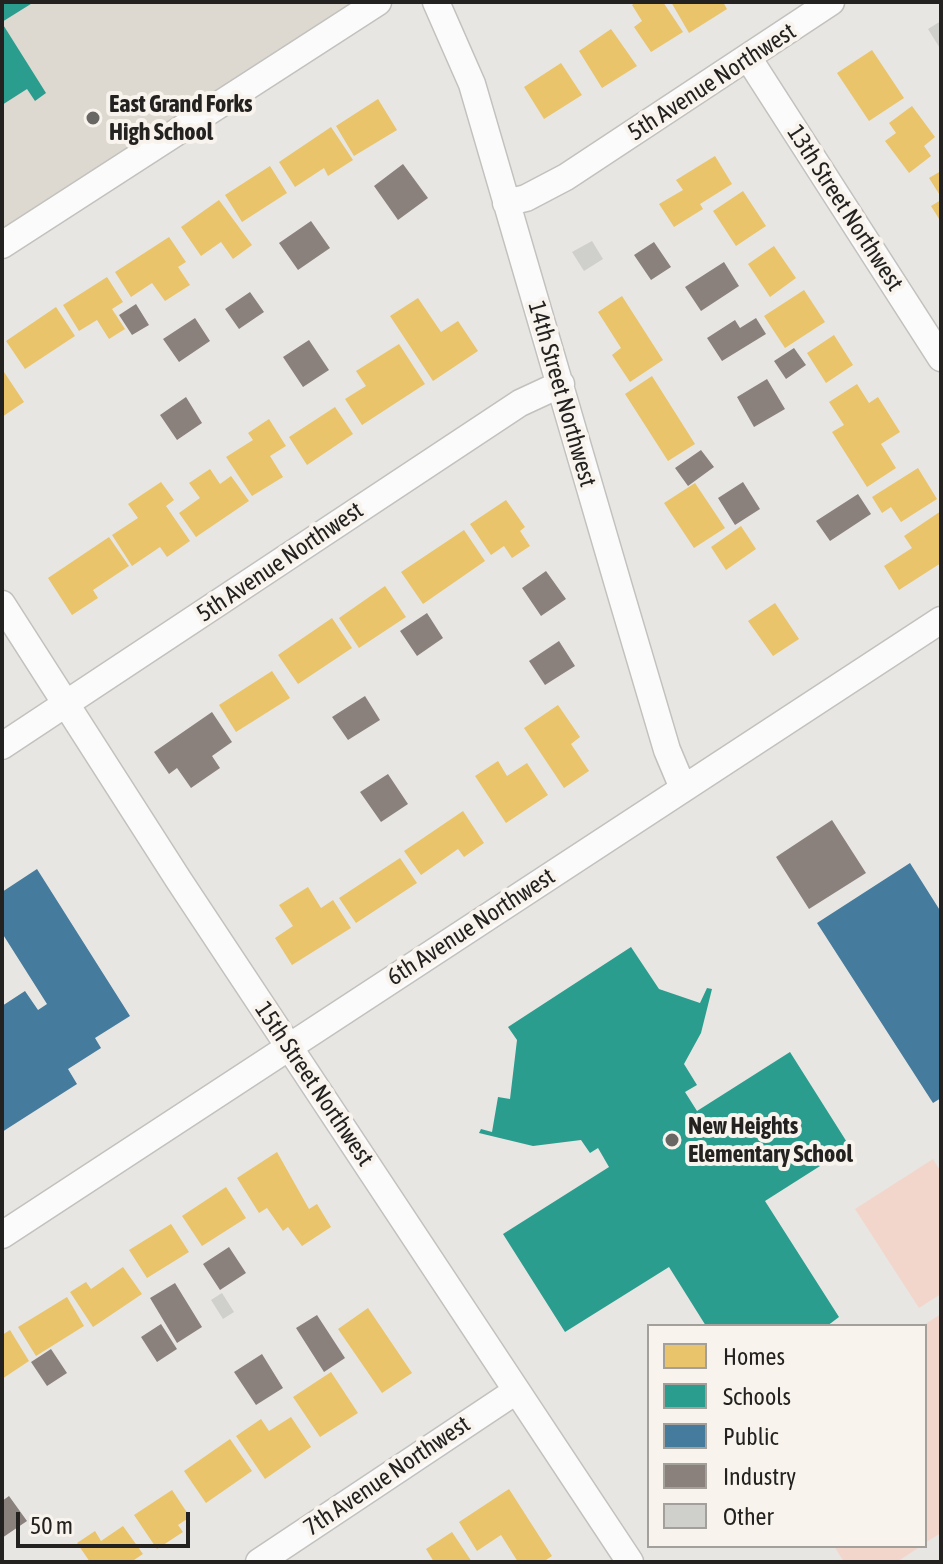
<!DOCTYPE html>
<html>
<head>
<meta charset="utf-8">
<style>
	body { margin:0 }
	#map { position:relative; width:943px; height:1564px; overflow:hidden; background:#e8e6e2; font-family:"Asap Condensed",sans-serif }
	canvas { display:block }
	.frame { position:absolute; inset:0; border:4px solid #232220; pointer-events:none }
	.legend { position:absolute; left:647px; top:1324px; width:280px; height:224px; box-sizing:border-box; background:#f8f4ed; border:2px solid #a3a09b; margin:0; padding:10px 14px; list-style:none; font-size:24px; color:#232220 }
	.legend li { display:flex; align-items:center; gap:16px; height:40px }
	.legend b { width:40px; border:2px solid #a3a09b }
	.scale { position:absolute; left:16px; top:1512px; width:174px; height:36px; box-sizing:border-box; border:4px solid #232220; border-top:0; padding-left:10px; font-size:24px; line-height:28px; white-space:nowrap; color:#232220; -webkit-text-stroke:6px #f8f4ed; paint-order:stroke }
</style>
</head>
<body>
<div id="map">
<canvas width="943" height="1564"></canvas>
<div class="frame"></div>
<ul class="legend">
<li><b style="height:22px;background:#e9c46a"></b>Homes</li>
<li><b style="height:22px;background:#2a9d8f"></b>Schools</li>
<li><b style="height:22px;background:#457b9d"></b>Public</li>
<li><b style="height:22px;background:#8a817c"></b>Industry</li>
<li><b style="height:22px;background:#cfcfcb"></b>Other</li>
</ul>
<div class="scale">50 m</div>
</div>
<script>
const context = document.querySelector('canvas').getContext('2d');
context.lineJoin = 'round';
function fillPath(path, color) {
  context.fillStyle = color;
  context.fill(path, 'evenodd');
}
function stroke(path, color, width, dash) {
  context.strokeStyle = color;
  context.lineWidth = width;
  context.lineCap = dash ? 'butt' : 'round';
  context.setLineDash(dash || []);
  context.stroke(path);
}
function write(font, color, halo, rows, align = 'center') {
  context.font = font + ' "Asap Condensed",sans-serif';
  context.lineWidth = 8;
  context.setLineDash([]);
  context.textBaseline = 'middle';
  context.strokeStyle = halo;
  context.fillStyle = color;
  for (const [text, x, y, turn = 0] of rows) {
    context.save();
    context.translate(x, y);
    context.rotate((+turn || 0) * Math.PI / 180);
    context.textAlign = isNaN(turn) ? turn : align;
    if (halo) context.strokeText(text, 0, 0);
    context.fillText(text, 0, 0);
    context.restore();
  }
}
const built = new Path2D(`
	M2 2H366L2 235Z`);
const green = new Path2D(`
	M933 1159 941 1172V1294L919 1308 855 1209Z
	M941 1314V1533L925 1543V1326H922Z
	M834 1546H921L897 1562H844Z`);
const homes = new Path2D(`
	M636 2H663L683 32 651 52 634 27 642 21 632 5Z
	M671 2H723L727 9 689 33Z
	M611 29 637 66 602 88 579 51Z
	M872 50 904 98 869 121 837 73Z
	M561 63 582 95 544 119 524 87Z
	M378 99 397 130 354 156 336 126Z
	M912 106 935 137 924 146 931 156 909 173 885 141 896 133 889 123Z
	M331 127 353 160 328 176 324 168 295 187 279 162Z
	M715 156 732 184 700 204 703 209 674 227 659 204 683 190 676 180Z
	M270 166 287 193 242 222 225 195Z
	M941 171V197L929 178Z
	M743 191 766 226 736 246 713 211Z
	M219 200 252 245 233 259 221 242 201 256 181 227Z
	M941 200V222L931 206Z
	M169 237 186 262 178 267 190 285 165 301 152 283 131 297 115 272Z
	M774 246 796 278 770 297 748 264Z
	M107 277 123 302 112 309 125 329 109 339 97 320 79 331 63 305Z
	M804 290 825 322 785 348 764 316Z
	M622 296 663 360 630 382 612 355 621 348 598 312Z
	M418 298 441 332 458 321 478 351 433 381 390 316Z
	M56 307 75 336 25 369 6 341Z
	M834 335 853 365 826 383 807 353Z
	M399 344 425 384 362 425 345 399 366 386 356 371Z
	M2 369 24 402 2 417Z
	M652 376 695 444 668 461 625 394Z
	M857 384 869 403 878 397 900 432 881 444 896 468 867 487 832 432 844 425 829 402Z
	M335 407 353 434 307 465 289 437Z
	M269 419 286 446 270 456 283 477 252 496 226 457 253 440 248 433Z
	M918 468 937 499 901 522 891 507 882 513 872 497Z
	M210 469 220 484 231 476 249 501 196 537 179 513 200 498 189 483Z
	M161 482 174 500 166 506 190 541 167 557 160 547 132 566 112 535 138 518 128 504Z
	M695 483 725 528 694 548 664 503Z
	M506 500 525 527 520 531 530 546 512 558 504 546 491 555 470 524Z
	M941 511V563L899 590 884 566 912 548 904 536Z
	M741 526 756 549 726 570 711 547Z
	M464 530 485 561 423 604 401 572Z
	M109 537 129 566 93 590 98 598 72 615 48 578Z
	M385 586 406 617 359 648 339 618Z
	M775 603 799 639 773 656 748 621Z
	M332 618 352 648 298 684 278 655Z
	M272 671 290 698 236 732 219 705Z
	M558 705 580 737 571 744 589 771 564 788 524 728Z
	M498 761 507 776 527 763 548 795 506 823 475 776Z
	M463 811 484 843 464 857 458 849 421 875 404 851Z
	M400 858 417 883 356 923 339 898Z
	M308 887 321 908 333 900 351 928 292 965 275 938 293 926 279 905Z
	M277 1152 309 1209 317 1204 331 1227 302 1246 288 1227 283 1231 267 1208 259 1213 237 1178Z
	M226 1187 246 1218 202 1246 182 1216Z
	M171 1224 189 1252 147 1278 129 1250Z
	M123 1267 142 1294 93 1327 70 1292 86 1282 91 1289Z
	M67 1297 84 1326 36 1356 18 1327Z
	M368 1308 412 1373 382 1393 338 1329Z
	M10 1330 29 1361 2 1379V1335Z
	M331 1372 358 1413 320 1437 293 1397Z
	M291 1417 311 1447 265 1479 236 1436 261 1419 269 1431Z
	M230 1439 252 1471 206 1503 184 1471Z
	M509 1489 552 1556 543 1562H518L501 1535 477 1551 459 1522Z
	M172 1490 190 1517 178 1525 183 1532 157 1549 134 1515Z
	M123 1526 143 1554 131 1562H90L77 1543 95 1531 101 1541Z
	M452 1532 472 1562H434L426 1549Z`);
const schools = new Path2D(`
	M2 2H34L2 22Z
	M2 23 46 93 35 101 27 89 2 105Z
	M631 947 659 989 700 1003 707 988 712 989 701 1033 684 1064 697 1085 685 1092 697 1111 790 1052 850 1147 765 1201 839 1317 827 1326H706L669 1267 565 1332 503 1234 609 1167 598 1148 590 1153 581 1140 533 1146 479 1133 481 1129 492 1132 498 1097 510 1099 517 1040 508 1027Z`);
const public = new Path2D(`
	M910 863 941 912V1098L933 1103 817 923Z
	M37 869 130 1016 95 1038 101 1048 68 1069 77 1084 2 1132V1006L25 991 38 1010 47 1004 2 933V892Z`);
const industry = new Path2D(`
	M403 164 428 198 398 220 374 186Z
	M311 221 330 248 298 270 279 243Z
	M654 242 671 267 651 280 634 255Z
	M724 262 739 286 701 311 685 287Z
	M250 292 264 312 239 329 225 309Z
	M136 304 149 325 132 335 119 315Z
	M195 318 210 341 179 362 163 339Z
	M756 318 766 334 722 361 707 338 735 320 740 328Z
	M309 340 329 370 303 387 283 357Z
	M794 348 806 365 786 379 774 361Z
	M767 379 785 409 754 427 737 397Z
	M186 397 202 423 177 440 160 415Z
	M701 450 714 467 688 486 675 468Z
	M743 482 760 509 735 525 718 498Z
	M858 494 871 514 830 541 816 521Z
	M546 571 566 599 541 616 522 588Z
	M427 613 443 638 417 656 400 631Z
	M559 641 575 666 545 685 529 661Z
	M365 696 380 720 348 740 332 717Z
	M212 712 232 742 212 756 220 768 191 788 177 768 169 774 154 752Z
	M388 774 408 804 381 822 360 792Z
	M832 820 866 873 809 909 776 857Z
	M229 1247 246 1273 220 1290 203 1264Z
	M175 1283 202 1327 177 1343 150 1298Z
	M317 1315 345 1358 324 1372 296 1328Z
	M161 1324 177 1349 157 1362 141 1337Z
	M51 1349 67 1373 47 1386 31 1362Z
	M262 1354 283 1388 256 1405 234 1372Z
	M9 1496 27 1521 2 1538V1501Z`);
const building = new Path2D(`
	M941 21V50L928 29Z
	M592 241 603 259 584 271 572 252Z
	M222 1293 234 1312 223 1319 211 1300Z`);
const minor = new Path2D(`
	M436 2 472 84 620 591 667 750 683 788
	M749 59 941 358
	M506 203 526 198 566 177 831 2
	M2 245 378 2
	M2 604 178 879 630 1562
	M2 746 520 403 561 384
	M2 1235 941 620
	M259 1562 516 1391`);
const markers = [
	[93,118,8,"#686764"],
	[672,1140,8,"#686764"]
];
const streetNames = [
	["5th Avenue Northwest",712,82,-33],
	["13th Street Northwest",845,208,57],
	["14th Street Northwest",562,394,74],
	["5th Avenue Northwest",280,562,-34],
	["6th Avenue Northwest",471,927,-33],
	["15th Street Northwest",314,1084,56],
	["7th Avenue Northwest",387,1476,-34]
];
const poiNames = [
	["East Grand Forks",109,104],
	["High School",109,132],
	["New Heights",688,1126],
	["Elementary School",688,1154]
];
fillPath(built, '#ddd8d0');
fillPath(green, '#f2d6cb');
fillPath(homes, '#e9c46a');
fillPath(schools, '#2a9d8f');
fillPath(public, '#457b9d');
fillPath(industry, '#8a817c');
fillPath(building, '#cfcfcb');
stroke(minor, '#c2c1be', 29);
stroke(minor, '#fcfbfb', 26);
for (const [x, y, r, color] of markers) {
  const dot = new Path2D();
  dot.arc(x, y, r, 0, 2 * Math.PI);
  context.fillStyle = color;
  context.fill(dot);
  stroke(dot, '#f8f4ed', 3);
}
write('24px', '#232220', '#f8f4ed', streetNames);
write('bold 24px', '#232220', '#f8f4ed', poiNames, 'left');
</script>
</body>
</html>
